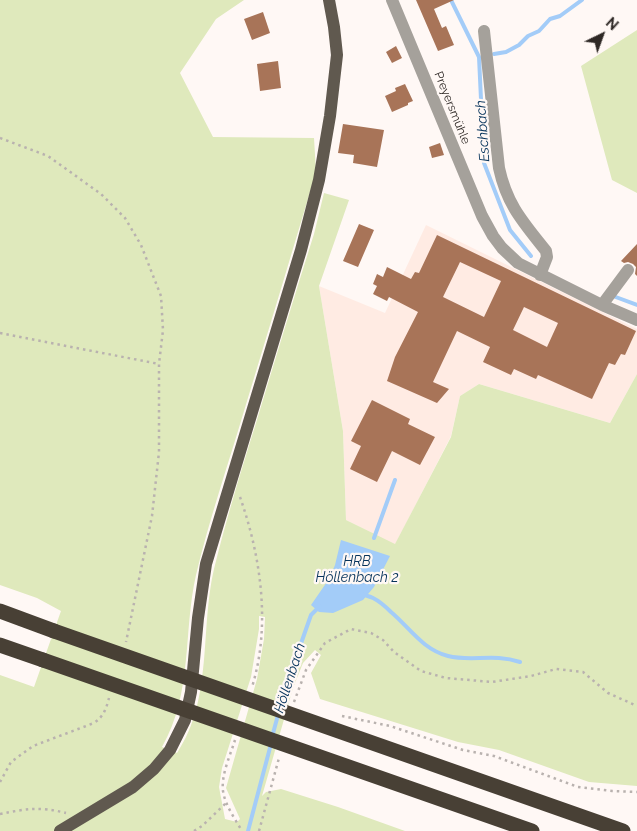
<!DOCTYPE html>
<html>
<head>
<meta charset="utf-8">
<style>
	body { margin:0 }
	#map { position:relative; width:637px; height:831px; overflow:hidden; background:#fff8f5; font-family:Raleway,sans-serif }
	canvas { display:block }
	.north { position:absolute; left:577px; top:10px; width:50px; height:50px; -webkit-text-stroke:4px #fff8f5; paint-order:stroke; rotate:42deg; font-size:14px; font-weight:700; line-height:20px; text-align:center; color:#2e2825 }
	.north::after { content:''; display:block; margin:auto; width:18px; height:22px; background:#2e2825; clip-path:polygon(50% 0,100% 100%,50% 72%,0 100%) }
</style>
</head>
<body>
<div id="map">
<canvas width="637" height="831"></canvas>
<div class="north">N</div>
</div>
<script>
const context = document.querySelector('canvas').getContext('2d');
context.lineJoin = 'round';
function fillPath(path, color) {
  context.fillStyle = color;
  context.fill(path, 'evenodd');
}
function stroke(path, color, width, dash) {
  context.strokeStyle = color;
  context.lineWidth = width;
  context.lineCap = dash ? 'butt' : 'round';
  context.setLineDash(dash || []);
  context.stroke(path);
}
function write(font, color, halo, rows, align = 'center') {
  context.font = font + ' Raleway,sans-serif';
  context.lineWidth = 4.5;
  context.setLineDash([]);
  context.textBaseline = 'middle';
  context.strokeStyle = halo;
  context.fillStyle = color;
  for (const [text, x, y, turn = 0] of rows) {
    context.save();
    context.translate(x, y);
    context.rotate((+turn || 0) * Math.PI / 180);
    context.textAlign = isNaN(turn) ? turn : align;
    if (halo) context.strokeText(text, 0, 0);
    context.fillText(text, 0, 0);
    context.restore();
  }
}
const commercial = new Path2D(`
	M426 225 637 329V374L610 423 479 384 460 396 451 436 395 545 346 520 343 431 319 286 385 313Z`);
const green = new Path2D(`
	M0 0H244L216 19 180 73 213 137 314 138 316 172C292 252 268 332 244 411 228 465 209 520 196 575 183 632 193 693 162 747L177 753C213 700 200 629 214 569 226 520 241 471 256 423 275 360 294 297 314 234L324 193 349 200 319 286 343 431 346 520 395 544 451 437 460 396 479 384 610 423 637 374V786L589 782 499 750 458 742 320 699 311 673 321 655 315 650 303 663 293 688 262 796 266 792 281 789 338 807 405 831H0V675L34 687 61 611 37 598 0 585ZM259 616 265 617 264 639 257 679 226 788 240 819 237 822 225 819 219 787 222 768 251 677 259 629Z
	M637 30V193L612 180 581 66Z`);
const water = new Path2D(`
	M341 540 390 556 374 587 363 600 333 613 319 612 311 605 329 579 335 565Z`);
const stream = new Path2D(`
	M451 0 479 57 484 163 510 230 531 256
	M494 54 506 52 519 45 528 36 539 31 550 19 560 16 582 0
	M613 296 637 305
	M374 538 395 480
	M362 594C366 596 369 596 373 598 379 601 386 607 391 612 409 627 423 650 448 656 472 662 493 653 520 662
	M280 708 285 689 311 615 320 606
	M272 737 278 715
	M248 831 271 744`);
const building = new Path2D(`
	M416 0H454L434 9 442 28 446 26 454 45 438 51Z
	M263 12 270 33 252 40 244 19Z
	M396 46 402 58 392 63 386 52Z
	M278 61 281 88 260 91 257 64Z
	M405 84 413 101 408 103V105L392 112 385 96 396 91 395 88Z
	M343 124 384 130 377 167 353 163 354 155 338 153Z
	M440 143 444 155 432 158 429 147Z
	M359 224 374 230 358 267 343 261Z
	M437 235 636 331 625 355 621 354 615 365 609 363 592 399 538 375 536 379 514 369 511 375 483 362 490 347 457 331 433 382 449 389 437 403 387 381 395 357 418 312 389 297 387 301 373 294 377 286 373 284 377 274 383 277 387 267 411 279 415 272 419 273ZM460 262 501 281 484 317 443 297ZM524 307 558 323 547 347 513 330Z
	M637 244V276L635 274 636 267 633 264 628 262 624 263 621 261Z
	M372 400 410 419 408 424 435 437 420 465 392 451 377 482 350 469 361 446 351 441Z`);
const path = new Path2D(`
	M0 138 48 156 101 194 125 218 141 245 161 296 163 330 159 364V452L152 516 126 642
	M0 333 159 364
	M240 497C261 557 271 626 252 687
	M294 702 306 670 325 643 351 629 371 633 383 640 394 652 421 671 446 678 492 682 531 676 556 669 583 672 608 693 637 706
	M342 716 390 726 463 750 494 756 578 787 612 791 637 792
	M235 740C230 756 221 775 223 791 225 805 235 819 242 831
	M0 782 11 762 33 746 94 723C104 716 106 709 109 698
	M0 814C26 809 39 806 66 813
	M194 831 202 826 226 803
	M259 831 279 758`);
const minor = new Path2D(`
	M392 0 482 216 493 236 502 248 518 263 602 305 637 320
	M484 31 499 168C507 205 523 222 546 251L547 257 540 275
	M602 305 628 270`);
const major = new Path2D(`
	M60 831 133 787 154 769 170 750 185 720 191 692 198 618 206 564 301 250 319 180 330 116 337 55 334 27 329 0`);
const highway = new Path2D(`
	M0 611 54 631
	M0 645 43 660`);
const highwayBridge = new Path2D(`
	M54 631 623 831
	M43 660 532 831`);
const streetNames = [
	["Preyersmühle",452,108,68]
];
const waterNames = [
	["Eschbach",483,131,-94],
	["HRB",357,562],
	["Höllenbach 2",357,578],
	["Höllenbach",290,678,-72]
];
fillPath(commercial, '#ffebe3');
fillPath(green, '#dfe9bc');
fillPath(water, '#a3ccf8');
stroke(stream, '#a3ccf8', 4);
fillPath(building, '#a87458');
stroke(path, '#b9b2af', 2.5, [2.5, 4]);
stroke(minor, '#a5a19b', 12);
stroke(major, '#60594f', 12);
stroke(highway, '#484035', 15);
stroke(highwayBridge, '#484035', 15);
write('12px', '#2e2825', '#fff8f5', streetNames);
write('italic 14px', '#06335b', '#fff8f5', waterNames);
</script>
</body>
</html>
